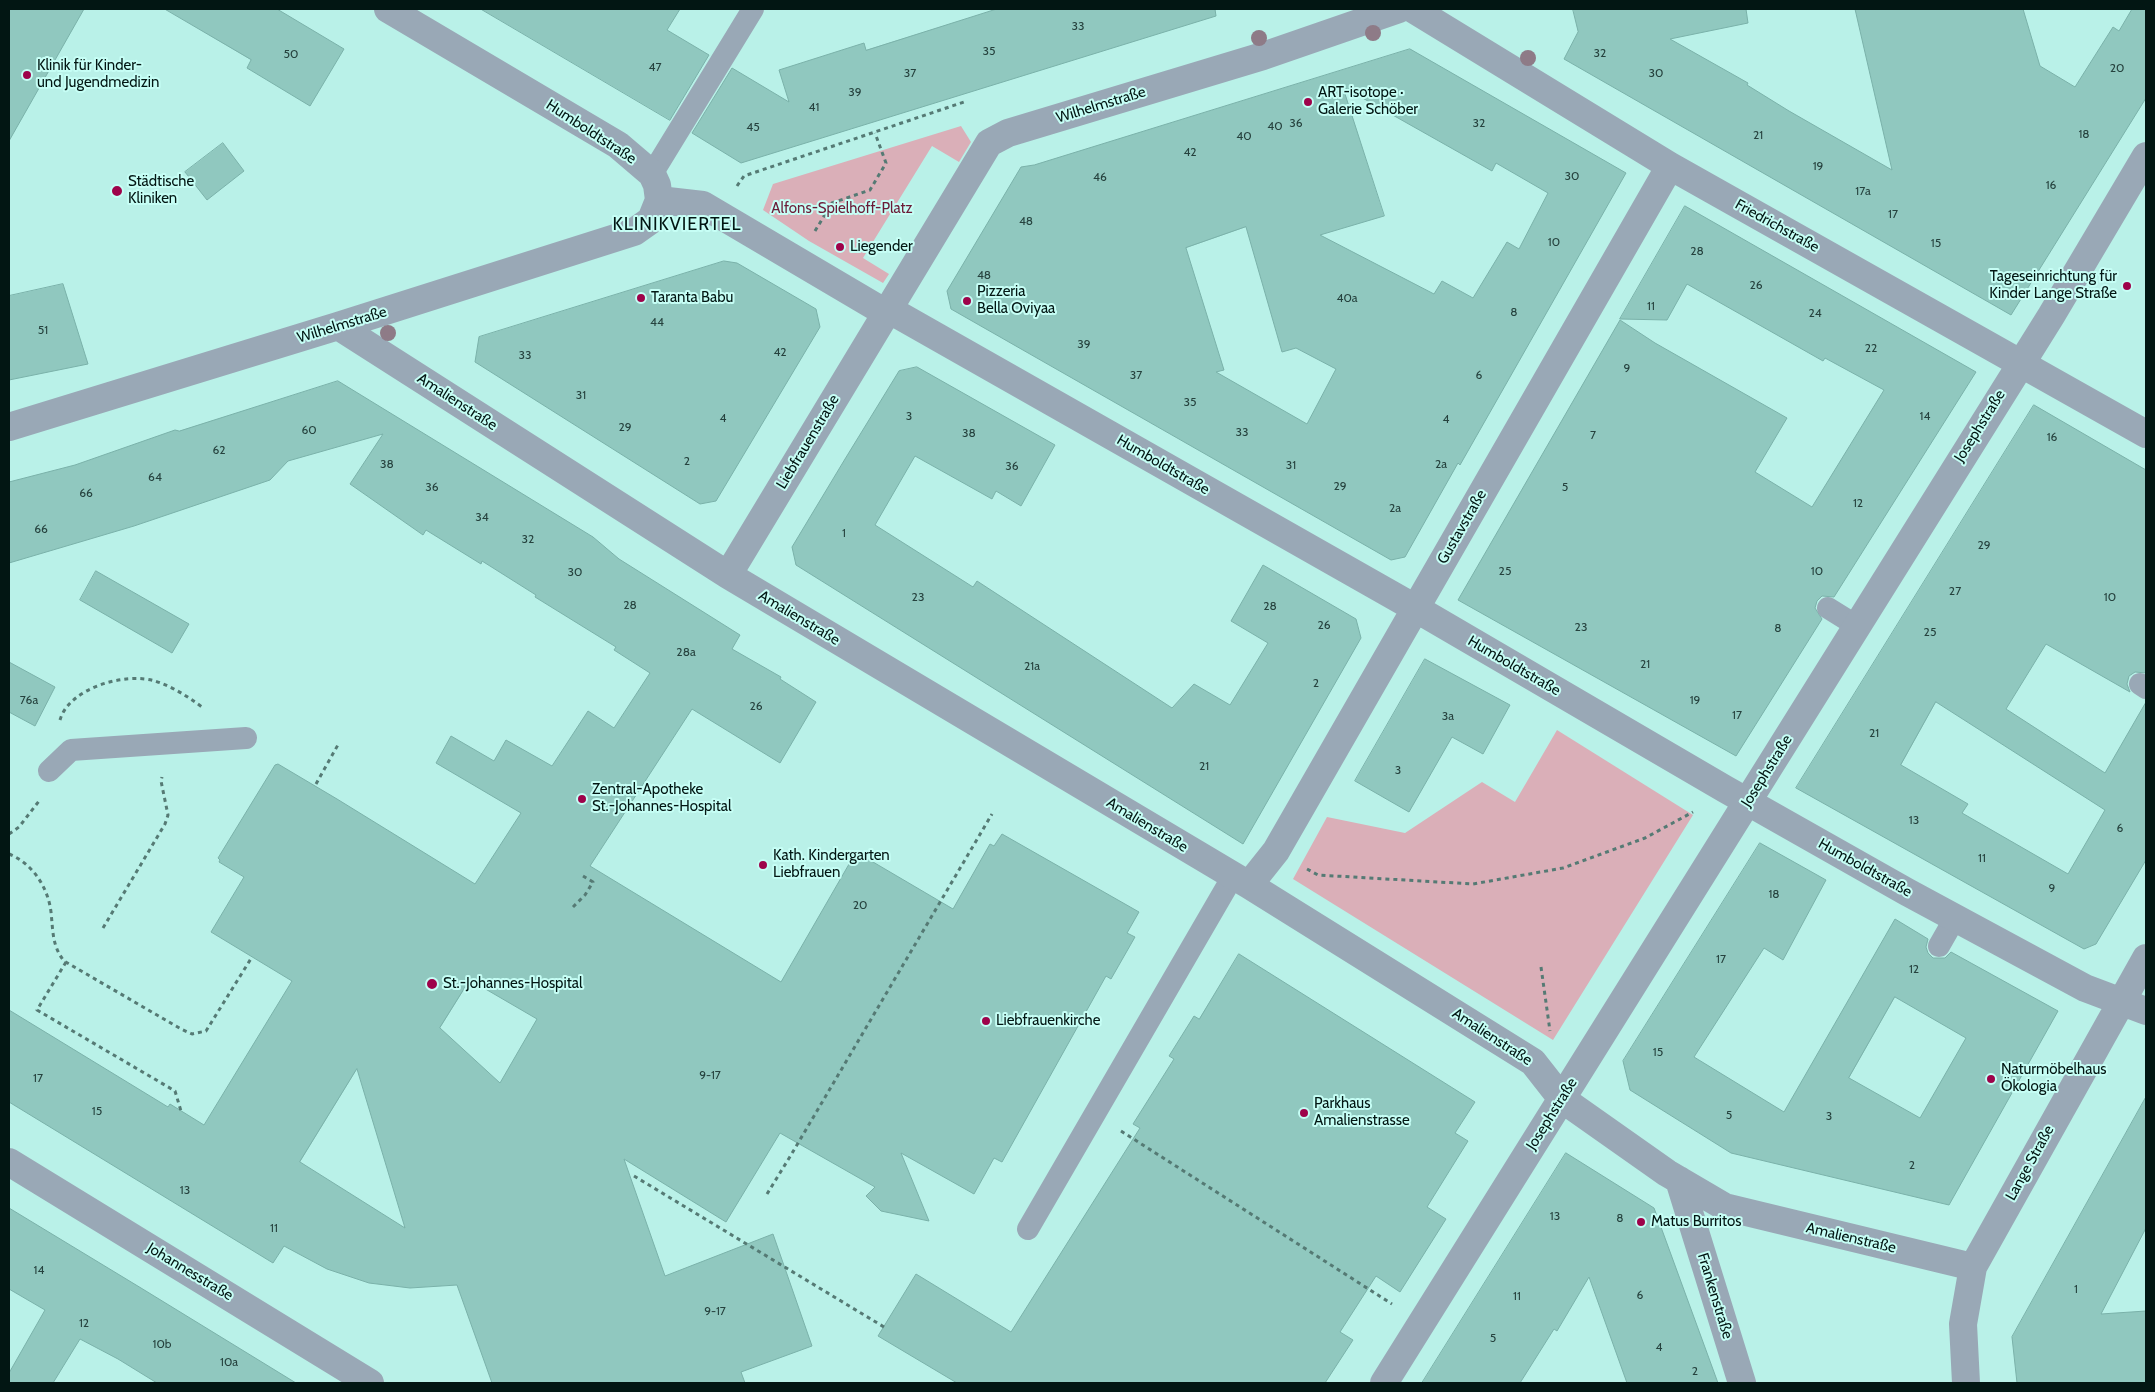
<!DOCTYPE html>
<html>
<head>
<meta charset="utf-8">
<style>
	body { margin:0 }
	#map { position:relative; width:2155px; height:1392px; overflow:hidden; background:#b9f1e8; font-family:Cabin,sans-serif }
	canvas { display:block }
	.frame { position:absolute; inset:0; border:10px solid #021613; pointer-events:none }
</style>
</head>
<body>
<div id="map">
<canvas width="2155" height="1392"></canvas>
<div class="frame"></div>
</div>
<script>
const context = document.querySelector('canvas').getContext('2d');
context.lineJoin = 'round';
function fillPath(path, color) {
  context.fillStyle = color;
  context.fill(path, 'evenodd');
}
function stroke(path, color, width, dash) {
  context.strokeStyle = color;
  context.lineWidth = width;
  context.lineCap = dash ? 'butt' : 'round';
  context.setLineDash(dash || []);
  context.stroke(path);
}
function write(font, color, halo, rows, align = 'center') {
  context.font = font + ' Cabin,sans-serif';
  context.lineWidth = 4;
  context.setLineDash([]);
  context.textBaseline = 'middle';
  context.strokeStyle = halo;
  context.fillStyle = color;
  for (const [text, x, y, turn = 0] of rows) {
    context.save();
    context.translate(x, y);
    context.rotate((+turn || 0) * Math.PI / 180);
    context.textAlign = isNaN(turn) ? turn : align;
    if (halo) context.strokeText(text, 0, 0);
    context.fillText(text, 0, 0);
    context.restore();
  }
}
const green = new Path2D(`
	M961 126 971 142 959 162 932 146 863 258 889 274 883 283 809 241 763 210 773 184Z
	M1557 730 1693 815 1553 1040 1293 879 1327 817 1405 833 1482 782 1515 802Z`);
const building = new Path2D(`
	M9 9H84L9 141Z
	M165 9H277L344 49 310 106 247 68 251 60Z
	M481 9H680L667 30 709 55 670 120Z
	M997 9H1215L1216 16 741 163 692 133 732 68 789 102 779 70 864 43 866 50Z
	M1573 9H1746L1748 23 1670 39 1748 83 1747 85 1789 111 1892 170 1855 9H2023L2040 66 2075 87 2113 27 2119 31 2132 9H2146V98L2011 315 1564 59 1578 32Z
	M1410 49 1626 173 1460 465 1458 463 1405 557 1391 560 951 309 947 291 1021 167 1034 165ZM1343 87 1492 171 1496 163 1548 193 1519 249 1507 242 1473 298 1442 281 1434 294 1320 235 1384 216ZM1246 227 1282 352 1296 348 1336 369 1307 424 1216 372 1224 370 1186 248Z
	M223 143 244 171 207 200 185 172Z
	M1685 206 1976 372 1834 597 1822 596 1817 601 1815 608 1822 619 1736 756 1458 600 1620 320 1655 343 1787 418 1755 472 1812 507 1884 390 1825 358 1823 361 1687 284 1667 320 1620 319Z
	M724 261 737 263 816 309 820 327 716 501 700 504 475 362 479 337Z
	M63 284 88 364 9 380V296Z
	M917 367 1055 445 1021 506 996 491 992 499 915 456 875 525 973 587 977 581 1172 708 1194 684 1230 705 1268 643 1231 621 1263 565 1356 619 1361 638 1243 844 796 565 792 547 845 459 899 371Z
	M338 381 593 537 619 559 740 635 732 649 781 677 780 679 816 702 780 763 692 709 590 866 781 982 856 852 953 909 990 844 994 846 1002 834 1139 912 1127 933 1135 937 1111 979 1106 976 1002 1162 994 1158 974 1194 901 1153 929 1221 881 1211 866 1196 875 1187 780 1133 726 1222 624 1159 665 1276 773 1234 812 1346 741 1372 745 1383H492L457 1285 410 1288 369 1283 327 1269 284 1246 273 1263 9 1102V1010L168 1107 170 1104 204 1125 292 981 211 932 244 877 219 862 220 860 218 858 275 765 278 764 337 799 475 884 521 813 436 763 451 736 494 761 506 740 552 766 588 711 614 728 650 673 614 650 616 647 535 597 536 595 482 561 481 564 426 530 423 535 350 484 383 434 288 461 270 480 134 526 9 563V482L75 465 175 430 179 431ZM470 980 537 1019 500 1083 440 1028ZM357 1069 405 1228 300 1162Z
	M2034 405 2146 470V673L2135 672 2129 676 2127 684 2130 692 2046 644 2006 709 2105 773 2146 702V860L2096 944 2084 949 1796 788ZM1936 702 2105 810 2068 874 1962 813 1968 804 1901 765Z
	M96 571 189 624 172 653 80 600Z
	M1425 659 1510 705 1483 754 1452 737 1409 812 1355 781Z
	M9 662 55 687 35 726 9 712Z
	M1760 843 1826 880 1783 960 1764 948 1694 1057 1784 1112 1895 919 1928 939 1926 947 1928 953 1933 958H1945L1951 952 2058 1011 1949 1205 1731 1153 1630 1090 1623 1061ZM1895 997 1966 1038 1920 1118 1849 1078Z
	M1239 954 1475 1102 1455 1133 1468 1141 1427 1207 1446 1219 1400 1292 1376 1276 1340 1332 1353 1340 1325 1383H957L878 1336 916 1274 1011 1332 1140 1128 1133 1124 1174 1059 1169 1056 1194 1016 1199 1019Z
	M2146 1097V1228L2101 1314 2146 1311V1383H2017L2012 1337Z
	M1566 1153 1654 1208 1718 1383H1627L1589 1277 1557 1331 1554 1329 1520 1383H1422Z
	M9 1208 141 1288 296 1383H157L118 1359 80 1339 53 1383H9V1373L45 1310 9 1289Z`);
const path = new Path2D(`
	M737 186 744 176 967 101
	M815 231 832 203 870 190 886 163 875 133
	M60 720C69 688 125 672 155 681 173 687 187 696 202 707
	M316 784 339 743
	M9 834 19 827 39 801
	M9 854C32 863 48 887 51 912 53 930 52 946 64 961L181 1029 192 1034 206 1031 252 957
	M1307 869 1318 875 1473 884 1563 868 1645 838 1693 812
	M573 907 585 895 593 882 583 876
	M103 928 165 824 168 815 161 781 162 777
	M66 962 37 1010 175 1091 181 1111
	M1541 967 1550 1031
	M1121 1131 1392 1304
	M634 1176 884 1327
	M767 1194 791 1155 992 814`);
const lane = new Path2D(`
	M652 174 753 9
	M1828 608 1857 626
	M2140 684 2146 688
	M49 771 71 750 246 738
	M1939 946 1955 918
	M1028 1229 1233 876`);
const street = new Path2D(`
	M388 9 618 145 652 174 657 185 659 200
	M1413 9 1670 166 2146 434
	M659 200 703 205 886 313
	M888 309 1415 608 1725 789 1907 892 2085 988 2146 1011
	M338 326 728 575 1249 885 1533 1062 1562 1099 1667 1173 1725 1207 1973 1267
	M9 427 338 326 634 232 651 220 659 200
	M728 575 989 143 1008 133 1263 56 1399 9
	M1249 885 1276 851 1670 166
	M9 1162 370 1383
	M1679 1180 1742 1383
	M1384 1383 2051 316 2146 156
	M1966 1383 1963 1324 1973 1267 2146 958`);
const trees = [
	[1373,33],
	[1259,38],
	[1528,58],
	[388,333]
];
const markers = [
	[27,75,5,"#9e034a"],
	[1308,102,5,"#9e034a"],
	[117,191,6,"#9e034a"],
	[840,247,5,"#9e034a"],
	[2127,286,5,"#9e034a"],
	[641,298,5,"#9e034a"],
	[967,301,5,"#9e034a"],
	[582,799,5,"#9e034a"],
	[763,865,5,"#9e034a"],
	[432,984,6,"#9e034a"],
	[986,1021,5,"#9e034a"],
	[1991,1079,5,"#9e034a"],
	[1304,1113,5,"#9e034a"],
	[1641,1222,5,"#9e034a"]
];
const numberNames = [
	["33",1078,26],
	["35",989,51],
	["32",1600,53],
	["50",291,54],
	["47",655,67],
	["20",2117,68],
	["37",910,73],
	["30",1656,73],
	["39",855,92],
	["41",814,107],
	["36",1296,123],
	["32",1479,123],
	["40",1275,126],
	["45",753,127],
	["18",2084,134],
	["21",1758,135],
	["40",1244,136],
	["42",1190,152],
	["19",1818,166],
	["30",1572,176],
	["46",1100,177],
	["16",2051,185],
	["17a",1863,191],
	["17",1893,214],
	["48",1026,221],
	["10",1554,242],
	["15",1936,243],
	["28",1697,251],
	["48",984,275],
	["26",1756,285],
	["40a",1347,298],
	["11",1651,306],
	["8",1514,312],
	["24",1815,313],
	["44",657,322],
	["51",43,330],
	["39",1084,344],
	["22",1871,348],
	["42",780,352],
	["33",525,355],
	["9",1627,368],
	["37",1136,375],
	["6",1479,375],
	["31",581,395],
	["35",1190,402],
	["3",909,416],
	["14",1925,416],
	["4",723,418],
	["4",1446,419],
	["29",625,427],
	["60",309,430],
	["33",1242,432],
	["38",969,433],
	["7",1593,435],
	["16",2052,437],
	["62",219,450],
	["2",687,461],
	["38",387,464],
	["2a",1441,464],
	["31",1291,465],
	["36",1012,466],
	["64",155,477],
	["29",1340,486],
	["36",432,487],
	["5",1565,487],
	["66",86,493],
	["12",1858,503],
	["2a",1395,508],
	["34",482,517],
	["66",41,529],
	["1",844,533],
	["32",528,539],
	["29",1984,545],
	["25",1505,571],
	["10",1817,571],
	["30",575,572],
	["27",1955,591],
	["23",918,597],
	["10",2110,597],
	["28",630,605],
	["28",1270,606],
	["26",1324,625],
	["23",1581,627],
	["8",1778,628],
	["25",1930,632],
	["28a",686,652],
	["21",1645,664],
	["21a",1032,666],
	["2",1316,683],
	["76a",29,700],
	["19",1695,700],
	["26",756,706],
	["17",1737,715],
	["3a",1448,716],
	["21",1874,733],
	["21",1204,766],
	["3",1398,770],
	["13",1914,820],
	["6",2120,828],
	["11",1982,858],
	["9",2052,888],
	["18",1774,894],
	["20",860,905],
	["17",1721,959],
	["12",1914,969],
	["15",1658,1052],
	["9-17",710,1075],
	["17",38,1078],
	["15",97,1111],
	["5",1729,1115],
	["3",1829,1116],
	["2",1912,1165],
	["13",185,1190],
	["13",1555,1216],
	["8",1620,1218],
	["11",274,1228],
	["14",39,1270],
	["1",2076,1289],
	["6",1640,1295],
	["11",1517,1296],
	["9-17",715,1311],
	["12",84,1323],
	["5",1493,1338],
	["10b",162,1344],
	["4",1659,1347],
	["10a",229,1362],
	["2",1695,1371]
];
const poiNames = [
	["Klinik für Kinder-",37,66],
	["und Jugendmedizin",37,83],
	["ART-isotope ·",1318,93],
	["Galerie Schöber",1318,110],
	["Städtische",128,182],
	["Kliniken",128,199],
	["Liegender",850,247],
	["Tageseinrichtung für",2117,277,"right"],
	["Kinder Lange Straße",2117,294,"right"],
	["Pizzeria",977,292],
	["Bella Oviyaa",977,309],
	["Taranta Babu",651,298],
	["Zentral-Apotheke",592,790],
	["St.-Johannes-Hospital",592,807],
	["Kath. Kindergarten",773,856],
	["Liebfrauen",773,873],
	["St.-Johannes-Hospital",443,984],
	["Liebfrauenkirche",996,1021],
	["Naturmöbelhaus",2001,1070],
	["Ökologia",2001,1087],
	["Parkhaus",1314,1104],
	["Amalienstrasse",1314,1121],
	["Matus Burritos",1651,1222]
];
const streetNames = [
	["Wilhelmstraße",1101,105,-17],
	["Humboldtstraße",591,132,33],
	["Friedrichstraße",1777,226,29],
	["Wilhelmstraße",342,325,-17],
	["Amalienstraße",457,402,33],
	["Josephstraße",1980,426,-58],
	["Liebfrauenstraße",808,442,-59],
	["Humboldtstraße",1163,465,30],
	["Gustavstraße",1462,527,-60],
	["Amalienstraße",799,618,31],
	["Humboldtstraße",1514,666,30],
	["Josephstraße",1767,771,-58],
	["Amalienstraße",1147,825,31],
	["Humboldtstraße",1865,868,29],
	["Amalienstraße",1492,1037,33],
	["Josephstraße",1552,1114,-58],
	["Lange Straße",2030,1163,-61],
	["Amalienstraße",1851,1238,13],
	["Johannesstraße",190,1272,31],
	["Frankenstraße",1715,1296,73]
];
const parkNames = [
	["Alfons-Spielhoff-Platz",842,209]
];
const quarterNames = [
	["KLINIKVIERTEL",677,225]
];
fillPath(green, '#daafb8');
fillPath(building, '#90c8bf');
stroke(building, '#7ab1a9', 1);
stroke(path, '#557a74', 3, [4, 4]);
stroke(lane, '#99a8b6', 22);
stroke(street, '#99a8b6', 28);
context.fillStyle = '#8e7b87';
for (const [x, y] of trees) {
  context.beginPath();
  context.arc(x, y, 8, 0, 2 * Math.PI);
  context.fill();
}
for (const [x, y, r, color] of markers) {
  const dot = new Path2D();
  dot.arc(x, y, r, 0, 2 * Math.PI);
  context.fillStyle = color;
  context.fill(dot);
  stroke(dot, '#c6fef5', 2);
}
write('12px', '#26423e', null, numberNames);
write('15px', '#021613', '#c6fef5', poiNames, 'left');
write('15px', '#021613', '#c6fef5', streetNames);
write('15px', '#6b1b37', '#c6fef5', parkNames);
context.letterSpacing = '1px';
write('18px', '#021613', '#c6fef5', quarterNames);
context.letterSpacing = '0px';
</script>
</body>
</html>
